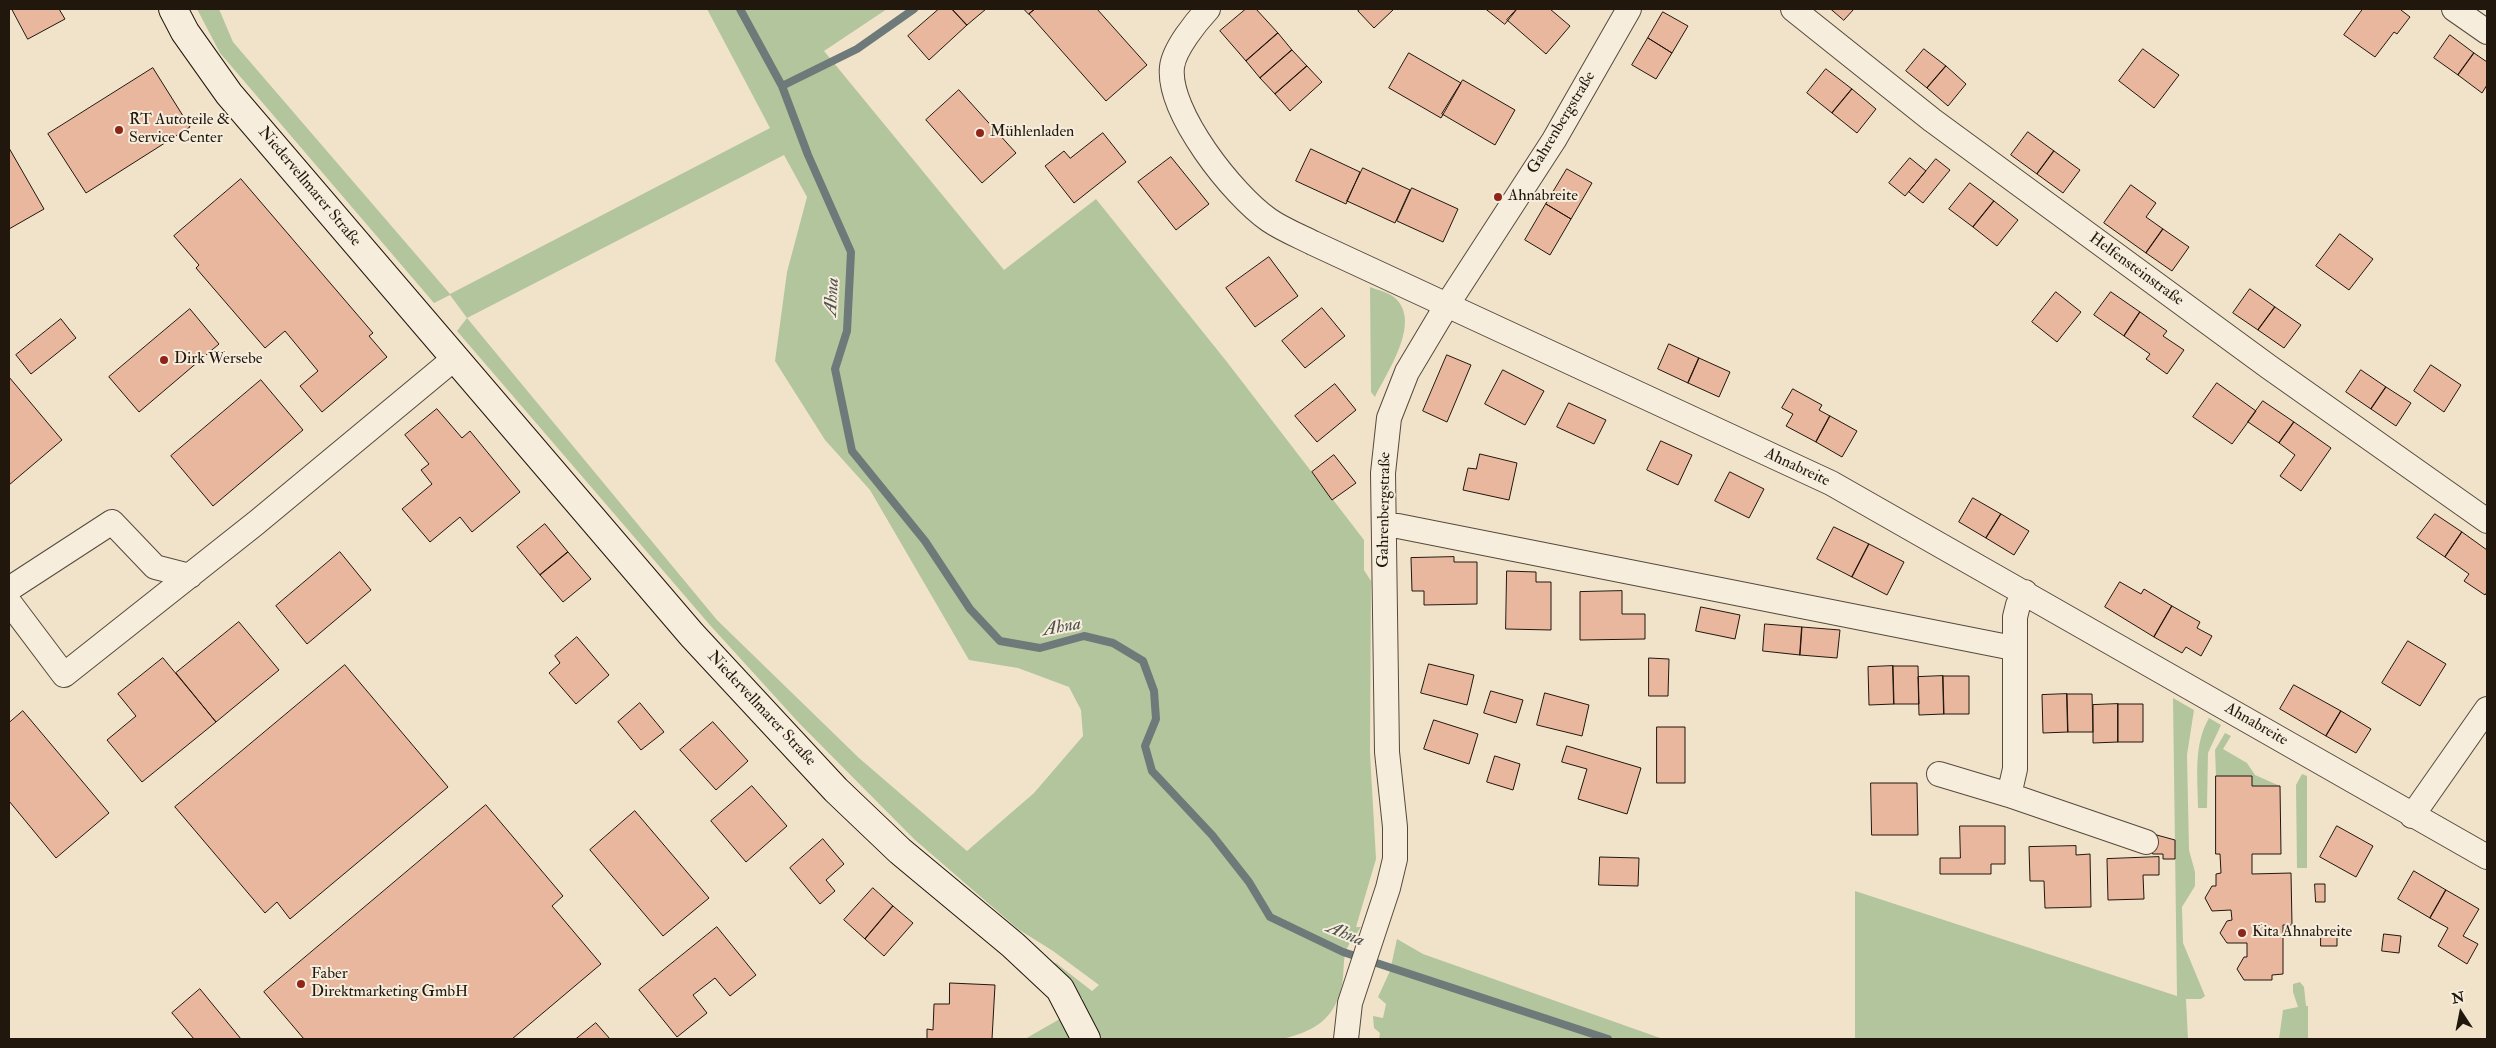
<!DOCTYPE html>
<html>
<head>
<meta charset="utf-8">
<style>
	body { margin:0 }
	#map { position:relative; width:2496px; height:1048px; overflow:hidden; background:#f1e3ca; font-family:"IM FELL Double Pica",serif }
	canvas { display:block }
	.frame { position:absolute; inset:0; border:10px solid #22170d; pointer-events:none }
	.north { position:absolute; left:2436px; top:988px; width:50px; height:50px; -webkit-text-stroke:4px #f6eddd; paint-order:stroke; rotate:349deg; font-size:14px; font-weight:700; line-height:20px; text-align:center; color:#22170d }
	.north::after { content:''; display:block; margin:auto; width:18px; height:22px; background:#22170d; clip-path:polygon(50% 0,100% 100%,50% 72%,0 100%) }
</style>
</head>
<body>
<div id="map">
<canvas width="2496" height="1048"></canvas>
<div class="frame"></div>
<div class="north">N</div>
</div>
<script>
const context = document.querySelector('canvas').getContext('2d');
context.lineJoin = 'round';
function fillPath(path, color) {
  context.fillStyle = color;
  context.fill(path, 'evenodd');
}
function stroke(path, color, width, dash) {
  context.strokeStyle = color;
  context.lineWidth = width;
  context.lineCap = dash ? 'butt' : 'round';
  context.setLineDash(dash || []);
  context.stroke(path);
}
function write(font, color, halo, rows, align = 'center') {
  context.font = font + ' "IM FELL Double Pica",serif';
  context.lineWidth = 4;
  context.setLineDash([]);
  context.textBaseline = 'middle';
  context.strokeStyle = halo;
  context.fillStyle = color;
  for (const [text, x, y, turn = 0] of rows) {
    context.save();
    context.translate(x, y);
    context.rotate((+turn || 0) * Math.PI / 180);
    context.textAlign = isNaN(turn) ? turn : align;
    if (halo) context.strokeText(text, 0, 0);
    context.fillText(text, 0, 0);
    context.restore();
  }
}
const green = new Path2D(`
	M197 9H219L233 42 450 294 770 128 707 9H887L824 51 1004 270 1096 199 1227 362 1364 540V570L1371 581 1370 753 1376 859 1356 927H1361C1356 935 1347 945 1345 954 1343 964 1344 975 1342 985 1334 1020 1316 1030 1283 1039H1025L1058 1020 1083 999 1052 964 1056 963 1092 991 1099 985 1053 951 1018 929 914 839 799 723 709 624 457 331 467 318 450 295 434 303 220 53ZM784 155 807 197 787 272 775 361 825 440 870 490 969 660 1018 668 1069 687 1081 710 1083 736 1034 793 967 851 859 758 717 620 467 318Z
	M1370 287C1377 290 1389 292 1395 298 1422 322 1387 372 1375 397L1371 392Z
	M2173 698 2194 710 2187 755 2189 850 2195 872V886L2182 907 2183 943 2205 996 2201 999H2186L2188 1039H1855V891L2177 996Z
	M2209 718 2221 725 2208 753 2207 808H2198C2198 778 2193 745 2209 718Z
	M2225 733 2231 736 2223 749 2247 763 2255 775 2280 786H2252V776H2216L2215 750Z
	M2302 774 2307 776V868H2297L2296 785Z
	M1397 939 1423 954 1663 1039H1379L1380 1033 1374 1028 1373 1016 1383 1018 1386 1004 1378 997 1390 971Z
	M2300 982 2304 987 2306 1006H2308V1039H2279L2283 1010 2298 1007 2293 992V984Z`);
const stream = new Path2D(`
	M740 9 782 86 808 155 851 252 847 331 835 369 852 451 925 541 970 609 1000 641 1040 648 1084 636 1113 643 1143 661 1154 691 1156 719 1145 746 1152 771 1212 835 1249 882 1270 917 1343 952 1608 1039
	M782 86 857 49 914 9`);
const building = new Path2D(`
	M12 9H59L65 19 28 39Z
	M939 9H952L967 25 929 60 908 36Z
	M952 9H986L967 25Z
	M1024 9H1035L1029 14Z
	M1035 9H1097L1147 65 1106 101 1029 14Z
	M1246 9H1256L1278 33 1246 61 1220 31Z
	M1361 9H1394L1374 28 1358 11Z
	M1486 9H1517L1505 24Z
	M1517 9H1550L1570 26 1546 54 1507 20Z
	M1831 9H1854L1844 20Z
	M2363 9H2402L2401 10 2410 17 2397 34 2394 32 2375 57 2344 35Z
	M1663 12 1688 26 1672 53 1648 38Z
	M1278 33 1292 50 1260 78 1246 61Z
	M2450 35 2474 53 2458 75 2434 58Z
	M1648 38 1672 53 1656 79 1632 65Z
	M1924 49 1946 66 1927 88 1906 71Z
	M2143 49 2179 75 2154 108 2119 81Z
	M1292 50 1307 66 1275 94 1260 78Z
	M1409 53 1461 83 1441 118 1389 88Z
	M2474 53 2487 62V85L2482 93 2458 75Z
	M1307 66 1322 82 1290 111 1275 94Z
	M1946 66 1966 84 1948 106 1927 88Z
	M153 68 190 127 86 193 48 134Z
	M1826 69 1852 89 1832 113 1807 93Z
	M1463 80 1515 110 1495 145 1442 114Z
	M1852 89 1876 109 1857 133 1832 113Z
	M959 90 1016 153 982 183 926 120Z
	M2028 132 2054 151 2037 174 2011 155Z
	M1103 133 1126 162 1074 203 1045 166 1064 151 1070 158Z
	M9 148 44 209 9 229Z
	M1311 149 1360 172 1346 204 1296 181Z
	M2054 151 2080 170 2063 193 2037 174Z
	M1171 157 1209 204 1176 230 1138 182Z
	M1910 158 1926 171 1905 196 1889 183Z
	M1936 159 1950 170 1923 203 1909 192Z
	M1363 168 1410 190 1395 223 1347 201Z
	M1567 169 1592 183 1571 219 1546 204Z
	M241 179 373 333 369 336 387 357 322 412 300 386 318 371 285 331 265 348 196 268 199 265 174 236Z
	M1970 183 1994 201 1973 227 1949 209Z
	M2131 185 2156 203 2146 217 2163 229 2146 253 2104 223Z
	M1412 188 1458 209 1443 242 1397 221Z
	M1994 201 2018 220 1997 246 1973 227Z
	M1546 204 1571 219 1550 255 1525 240Z
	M2163 229 2189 247 2172 271 2146 253Z
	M2340 234 2373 259 2349 290 2316 266Z
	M1269 257 1298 296 1255 327 1226 288Z
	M2250 289 2275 307 2258 330 2233 313Z
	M2056 292 2081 312 2057 342 2032 322Z
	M2111 292 2140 312 2124 336 2094 315Z
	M2275 307 2301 325 2284 348 2258 330Z
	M1322 308 1345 336 1305 368 1282 341Z
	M190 309 219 344 139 412 109 377Z
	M2140 312 2167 331 2163 336 2184 350 2167 374 2146 359 2150 354 2124 336Z
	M61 319 76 338 31 374 16 355Z
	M1669 344 1699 358 1688 383 1658 369Z
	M1447 355 1471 365 1447 422 1423 411Z
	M1699 358 1730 372 1719 397 1688 383Z
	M2431 365 2461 385 2444 412 2414 391Z
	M1503 370 1544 391 1525 425 1485 404Z
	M2361 370 2386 387 2371 409 2346 392Z
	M9 377 62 440 9 485Z
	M261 380 303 430 213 506 171 456Z
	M2217 383 2256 411 2232 444 2193 417Z
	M1335 384 1356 410 1317 442 1295 416Z
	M2386 387 2411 403 2396 426 2371 409Z
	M1793 389 1822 405 1819 410 1830 416 1816 442 1786 426 1793 414 1782 408Z
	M2263 401 2294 422 2279 443 2248 422Z
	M1569 403 1606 420 1594 444 1557 427Z
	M437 409 462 438 470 431 520 492 472 532 460 517 430 542 402 509 432 484 421 470 429 464 405 435Z
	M1830 416 1857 431 1842 457 1816 442Z
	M2294 422 2331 448 2301 491 2280 476 2295 455 2279 443Z
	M1661 441 1692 455 1678 485 1647 470Z
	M1480 454 1517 463 1509 500 1463 490 1468 468 1476 469Z
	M1334 455 1356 483 1332 500 1312 472Z
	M1730 472 1764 489 1749 518 1715 501Z
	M1973 498 2001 514 1986 538 1959 522Z
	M2001 514 2029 531 2014 555 1986 538Z
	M2435 514 2462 532 2445 557 2417 538Z
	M545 524 568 552 540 575 517 547Z
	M1834 527 1869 544 1852 577 1817 559Z
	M2462 532 2487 550V592L2485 595 2464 581 2469 574 2445 557Z
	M1869 544 1904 562 1887 595 1852 577Z
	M340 552 371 590 307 644 276 606Z
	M568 552 591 579 563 602 540 575Z
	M1454 557V562H1477V604L1424 605V591H1412L1411 558Z
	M1507 571 1536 572V582H1551V630L1506 629Z
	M2120 582 2141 594 2144 589 2172 606 2154 637 2105 607Z
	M1622 591V614H1645V639L1580 640V592Z
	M2172 606 2200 622 2197 628 2212 636 2201 656 2186 647 2182 653 2154 637Z
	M1701 607 1740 615 1735 639 1696 631Z
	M239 622 279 670 216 722 176 673Z
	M1765 624 1802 627 1800 655 1763 651Z
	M1802 627 1840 630 1837 658 1800 655Z
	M577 637 609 675 576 704 549 673 560 663 555 656Z
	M2408 641 2446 664 2420 706 2382 683Z
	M163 658 216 722 142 782 107 740 136 716 118 694Z
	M1649 658 1669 659 1668 696H1649Z
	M1429 664 1474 675 1467 705 1421 693Z
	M345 665 448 787 290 919 277 902 265 913 175 807Z
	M1893 666H1918L1919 704H1894Z
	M1893 666 1894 704 1869 705 1868 667Z
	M1943 676H1969V714H1944Z
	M1943 676 1944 714 1919 715 1918 677Z
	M2294 685 2341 711 2326 736 2280 709Z
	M1491 691 1523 700 1516 723 1484 713Z
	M1545 693 1589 705 1582 736 1537 725Z
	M2067 694H2092L2093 732H2068Z
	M2067 694 2068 732 2043 733 2042 695Z
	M640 703 664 732 641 750 618 722Z
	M2118 704H2143V742H2118Z
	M2118 704V742L2093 743V705Z
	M23 711 109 813 56 858 9 801V723Z
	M2341 711 2371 729 2356 753 2326 736Z
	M1434 720 1478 734 1469 764 1424 749Z
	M713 722 748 761 716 790 680 750Z
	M1657 727H1685V783H1657Z
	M1567 746 1641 768 1627 814 1578 799 1587 769 1562 762Z
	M1495 756 1520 764 1513 790 1487 782Z
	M2216 776H2252V786H2280L2281 854H2252V874L2291 873 2292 925H2283V974L2272 975V980H2244L2237 969 2244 957H2247V943H2227L2220 933 2227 921 2232 920 2231 910 2212 911 2205 898 2212 886H2216V874L2221 873 2220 854H2216Z
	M1871 783H1917L1918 835H1872Z
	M752 786 787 826 746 862 711 821Z
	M486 805 563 896 552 906 601 964 512 1039H304L264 992Z
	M635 811 709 898 663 936 590 850Z
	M1960 826H2005V864H1991V874H1940V858H1960Z
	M2337 826 2373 846 2356 877 2320 857Z
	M2153 834 2175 840V859H2163V854H2153Z
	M823 839 844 864 826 880 835 891 820 904 790 868Z
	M2076 846V855L2090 854 2091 907 2045 908 2044 881H2030L2029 847Z
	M1600 857 1639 858 1638 886 1599 885Z
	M2159 857V875H2143L2144 899 2108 900 2107 859Z
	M2414 871 2446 890 2430 918 2398 899Z
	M2315 884H2325V902H2316Z
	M873 888 893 906 865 939 844 920Z
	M2446 890 2479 909 2463 936 2478 944 2467 964 2438 946 2448 928 2430 918Z
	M893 906 913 923 884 956 865 939Z
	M717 927 756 975 730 996 715 978 693 995 707 1013 677 1037 639 990Z
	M2321 931 2337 932V946H2321Z
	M2384 934 2401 936 2399 953 2382 951Z
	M950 983 995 985 992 1039H927V1029L933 1030 934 1004H949Z
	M200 989 241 1039H194L172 1013Z
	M596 1023 610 1039H576Z`);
const minor = new Path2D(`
	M1208 9C1196 22 1174 49 1172 67 1167 112 1233 195 1269 220 1282 229 1299 236 1313 243L1831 483 2487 857
	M1793 9 1932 120 2269 367 2487 521
	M2454 9 2487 32
	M1384 526H1398L2013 648
	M9 589 112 522 155 567 190 576
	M9 602 64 675 256 523 455 358
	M1939 774 2009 795 2146 842
	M2009 795 2015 769V617L2018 605 2025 592
	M2412 816 2487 709
	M1346 1039 1350 1003 1388 888 1395 859V827L1387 752 1383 473 1389 418 1407 372 1447 305 1554 140 1629 9`);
const secondary = new Path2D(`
	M173 9 185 32 229 94 692 635 836 790 900 851 1013 945 1060 989 1086 1039`);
const markers = [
	[119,130,5,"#8f2418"],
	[980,133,5,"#8f2418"],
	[1498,197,5,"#8f2418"],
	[164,360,5,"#8f2418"],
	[2242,933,5,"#8f2418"],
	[301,984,5,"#8f2418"]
];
const poiNames = [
	["RT Autoteile &",129,121],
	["Service Center",129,139],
	["Mühlenladen",990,133],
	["Ahnabreite",1508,197],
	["Dirk Wersebe",174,360],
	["Kita Ahnabreite",2252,933],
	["Faber",311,975],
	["Direktmarketing GmbH",311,993]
];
const streetNames = [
	["Gahrenbergstraße",1562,123,-59],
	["Niedervellmarer Straße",309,187,50],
	["Helfensteinstraße",2136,270,36],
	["Ahnabreite",1797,468,25],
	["Gahrenbergstraße",1385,510,-89],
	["Niedervellmarer Straße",761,709,47],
	["Ahnabreite",2256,725,30]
];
const waterNames = [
	["Ahna",833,297,-87],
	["Ahna",1062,628,-10],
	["Ahna",1345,935,23]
];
fillPath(green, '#b3c59c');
stroke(stream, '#6e7979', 8);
fillPath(building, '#e9b69e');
stroke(building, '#22170d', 1);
stroke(minor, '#564a3c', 26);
stroke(secondary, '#22170d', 30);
stroke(minor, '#f6eddd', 24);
stroke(secondary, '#f6eddd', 28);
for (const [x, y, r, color] of markers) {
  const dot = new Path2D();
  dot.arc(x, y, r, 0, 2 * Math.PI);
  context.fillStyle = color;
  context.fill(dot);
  stroke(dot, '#f6eddd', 2);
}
write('16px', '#22170d', '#f6eddd', poiNames, 'left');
write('16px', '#22170d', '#f6eddd', streetNames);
write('italic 18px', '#4e504c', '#f6eddd', waterNames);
</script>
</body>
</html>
